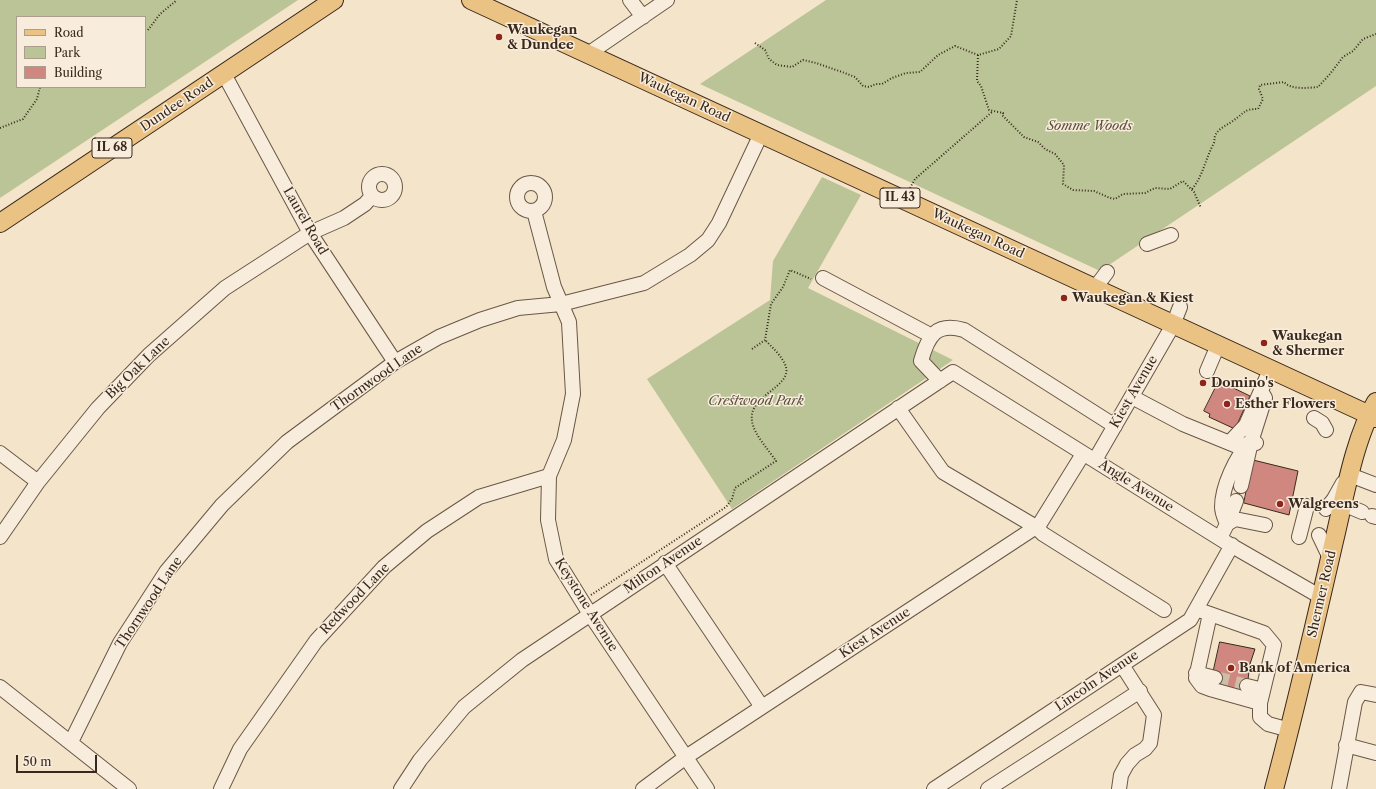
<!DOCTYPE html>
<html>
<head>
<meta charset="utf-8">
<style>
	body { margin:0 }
	#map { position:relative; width:1376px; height:789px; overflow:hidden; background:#f4e4c9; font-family:"Libre Caslon Text",serif }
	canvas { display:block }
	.legend { position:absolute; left:16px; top:16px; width:130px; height:72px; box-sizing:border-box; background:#f8eddc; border:1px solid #ac9e8f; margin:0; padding:5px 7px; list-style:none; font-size:12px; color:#39281c }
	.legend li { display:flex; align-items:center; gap:8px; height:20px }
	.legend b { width:20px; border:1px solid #ac9e8f }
	.scale { position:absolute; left:16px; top:755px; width:81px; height:18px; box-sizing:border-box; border:2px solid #39281c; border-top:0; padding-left:5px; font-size:12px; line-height:14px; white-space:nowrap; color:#39281c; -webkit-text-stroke:3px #f8eddc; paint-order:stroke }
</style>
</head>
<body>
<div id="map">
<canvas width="1376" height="789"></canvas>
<ul class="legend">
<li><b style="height:5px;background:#eac284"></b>Road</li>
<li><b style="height:11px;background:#bbc497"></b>Park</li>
<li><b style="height:11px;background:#cf8780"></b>Building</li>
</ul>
<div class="scale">50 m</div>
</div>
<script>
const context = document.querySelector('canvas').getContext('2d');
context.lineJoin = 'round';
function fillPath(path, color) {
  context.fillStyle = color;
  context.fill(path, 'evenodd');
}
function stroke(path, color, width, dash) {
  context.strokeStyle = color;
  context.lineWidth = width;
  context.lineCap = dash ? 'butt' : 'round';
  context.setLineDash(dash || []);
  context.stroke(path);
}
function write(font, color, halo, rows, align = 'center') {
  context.font = font + ' "Libre Caslon Text",serif';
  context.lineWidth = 3;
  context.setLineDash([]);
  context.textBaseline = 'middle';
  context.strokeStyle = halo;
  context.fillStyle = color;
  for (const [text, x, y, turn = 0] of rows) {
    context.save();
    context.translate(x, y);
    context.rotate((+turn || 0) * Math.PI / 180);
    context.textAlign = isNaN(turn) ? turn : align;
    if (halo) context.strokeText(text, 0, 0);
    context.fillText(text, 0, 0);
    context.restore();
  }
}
const green = new Path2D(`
	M0 0H298L0 198ZM17 17H145V87H17Z
	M826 0H1376V86L1100 271 700 84Z
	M822 177 861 195 808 288 953 360 732 509 647 379 770 300 773 261Z`);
const building = new Path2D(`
	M1219 381 1250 396 1235 429 1209 417 1210 414 1204 411Z
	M1253 460 1298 471 1289 515 1244 503Z
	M1220 642 1255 649 1250 664 1246 695 1212 686 1213 672Z`);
const minorTunnel = new Path2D(`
	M1215 678 1247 686`);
const path = new Path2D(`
	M145 30H148L160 14 177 0
	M755 43 765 50 769 59 777 65 792 67 803 60 816 63 842 72 855 77 863 86 869 87 876 84H882L892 78 906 73 920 72 938 55 955 46 978 55 999 49 1011 36 1017 0
	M978 55 977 81 981 86 989 110 1003 113 1002 115 1024 137 1038 142 1045 149 1055 154 1064 165 1063 184 1073 190 1094 191 1110 198 1115 199 1123 194 1145 193 1155 188 1170 189 1183 181 1194 192 1201 208
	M0 128 23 119 37 99 40 87
	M910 188 915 179 992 112
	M1192 189C1203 176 1205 160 1213 145 1215 142 1214 139 1215 136 1218 128 1228 125 1234 120 1245 113 1243 109 1258 109L1263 99 1259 89 1260 85 1284 82C1291 90 1308 88 1318 87L1330 74 1343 57 1353 51 1363 39 1376 34
	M752 349 765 340 771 304 783 287 790 270 811 279
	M591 595 726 507 732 499 735 488 776 461C769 450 754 435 752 421 748 395 791 388 786 367 783 357 772 347 765 340`);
const minor = new Path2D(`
	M630 0 643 17
	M588 54 667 0
	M224 74 310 233 395 362
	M369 187a13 13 0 1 1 26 0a13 13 0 1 1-26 0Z
	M517 197a14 14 0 1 1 28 0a14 14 0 1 1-28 0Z
	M534 211 554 287 569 322 573 394 564 440 549 476 548 520 556 559 590 614 707 789
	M1147 244 1171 235
	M823 278 930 335
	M1095 288 1107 272
	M1207 371 1218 345
	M940 381 921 361C928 336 936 322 964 330L1115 426
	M1132 397 1183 424 1237 446H1243L1251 442 1256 443
	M898 408 943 472 1036 527 1043 534 1164 610
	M1314 418 1322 423 1326 430
	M1230 442 1246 425 1270 370
	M0 453 38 482
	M1095 460 1173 325 1180 307
	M1350 475 1376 485
	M1241 486 1251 442 1265 398 1261 391
	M1343 504 1362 512
	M1326 509 1334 499 1343 483
	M1372 516 1376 517
	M1227 524 1235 519 1265 525
	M1227 524 1236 501
	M1319 535 1330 558
	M0 537 38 482 98 408 149 355 225 288 310 233 344 218 365 204 372 196
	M1299 537 1307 506
	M1220 538 1227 524C1225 519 1222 513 1222 507 1222 486 1236 457 1250 442
	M665 563 762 707
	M1196 609 1264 633 1274 645 1260 703V717L1268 724 1290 730
	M1210 614 1196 678 1202 686 1210 689 1260 703
	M1196 673 1215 678
	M1247 686 1263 690
	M0 687 129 789
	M71 742 120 643 166 572 222 505 287 442 395 362 439 337 480 320 518 308 561 304 644 283 690 255 708 240 719 223 761 134
	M1346 745 1376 753
	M221 789 240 749 316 641 384 567 427 531 479 497 549 476
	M401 789 420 760 464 707 522 660 953 372 1227 543 1321 597
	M643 789 686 757 1039 525 1083 454
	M934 789 1190 620 1232 545
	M988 789 1140 691
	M1119 789 1121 775 1127 764 1135 755 1145 749 1150 743 1154 715 1122 665
	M1339 789 1355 702 1361 692 1376 695`);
const major = new Path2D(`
	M471 0 1376 418
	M0 223 334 0
	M1274 789C1296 707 1315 624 1334 541 1344 500 1354 438 1376 402`);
const markers = [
	[499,37,4,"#8f2418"],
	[1064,298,4,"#8f2418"],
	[1264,343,4,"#8f2418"],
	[1203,383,4,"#8f2418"],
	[1227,404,4,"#8f2418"],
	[1280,504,4,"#8f2418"],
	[1231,668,4,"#8f2418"]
];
const shields = [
	[112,148,40],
	[900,198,40]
];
const shieldNames = [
	["IL 68",112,148],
	["IL 43",900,198]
];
const poiNames = [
	["Waukegan",507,30],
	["& Dundee",507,45],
	["Waukegan & Kiest",1072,298],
	["Waukegan",1272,336],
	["& Shermer",1272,351],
	["Domino's",1211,383],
	["Esther Flowers",1235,404],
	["Walgreens",1288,504],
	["Bank of America",1239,668]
];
const streetNames = [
	["Waukegan Road",684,98,25],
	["Dundee Road",177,105,-34],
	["Laurel Road",305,221,60],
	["Waukegan Road",978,234,25],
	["Big Oak Lane",138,368,-44],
	["Thornwood Lane",377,378,-35],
	["Kiest Avenue",1134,392,-60],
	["Angle Avenue",1136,486,32],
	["Milton Avenue",663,565,-34],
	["Shermer Road",1322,594,-77],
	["Redwood Lane",355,599,-46],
	["Thornwood Lane",149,603,-56],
	["Keystone Avenue",586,605,58],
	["Kiest Avenue",875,633,-33],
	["Lincoln Avenue",1097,681,-34]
];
const parkNames = [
	["Somme Woods",1090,126],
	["Crestwood Park",756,401]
];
fillPath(green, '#bbc497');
fillPath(building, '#cf8780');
stroke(building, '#39281c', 1);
stroke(minorTunnel, '#cfbea6', 14, [14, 7]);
stroke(minor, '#685747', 16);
stroke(major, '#39281c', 20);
stroke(path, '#39281c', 2, [1, 2]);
stroke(minor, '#f8eddc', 14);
stroke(major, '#eac284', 18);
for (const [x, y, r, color] of markers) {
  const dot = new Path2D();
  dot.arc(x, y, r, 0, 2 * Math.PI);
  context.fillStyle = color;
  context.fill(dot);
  stroke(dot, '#f8eddc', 1.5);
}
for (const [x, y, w] of shields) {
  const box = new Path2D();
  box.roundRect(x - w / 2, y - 10, w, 20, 3);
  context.fillStyle = '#f8eddc';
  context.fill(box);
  stroke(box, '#39281c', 1);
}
write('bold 12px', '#39281c', null, shieldNames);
write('bold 13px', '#39281c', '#f8eddc', poiNames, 'left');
write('13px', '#39281c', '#f8eddc', streetNames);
write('italic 13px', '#5a4f3b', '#f8eddc', parkNames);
</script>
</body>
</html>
